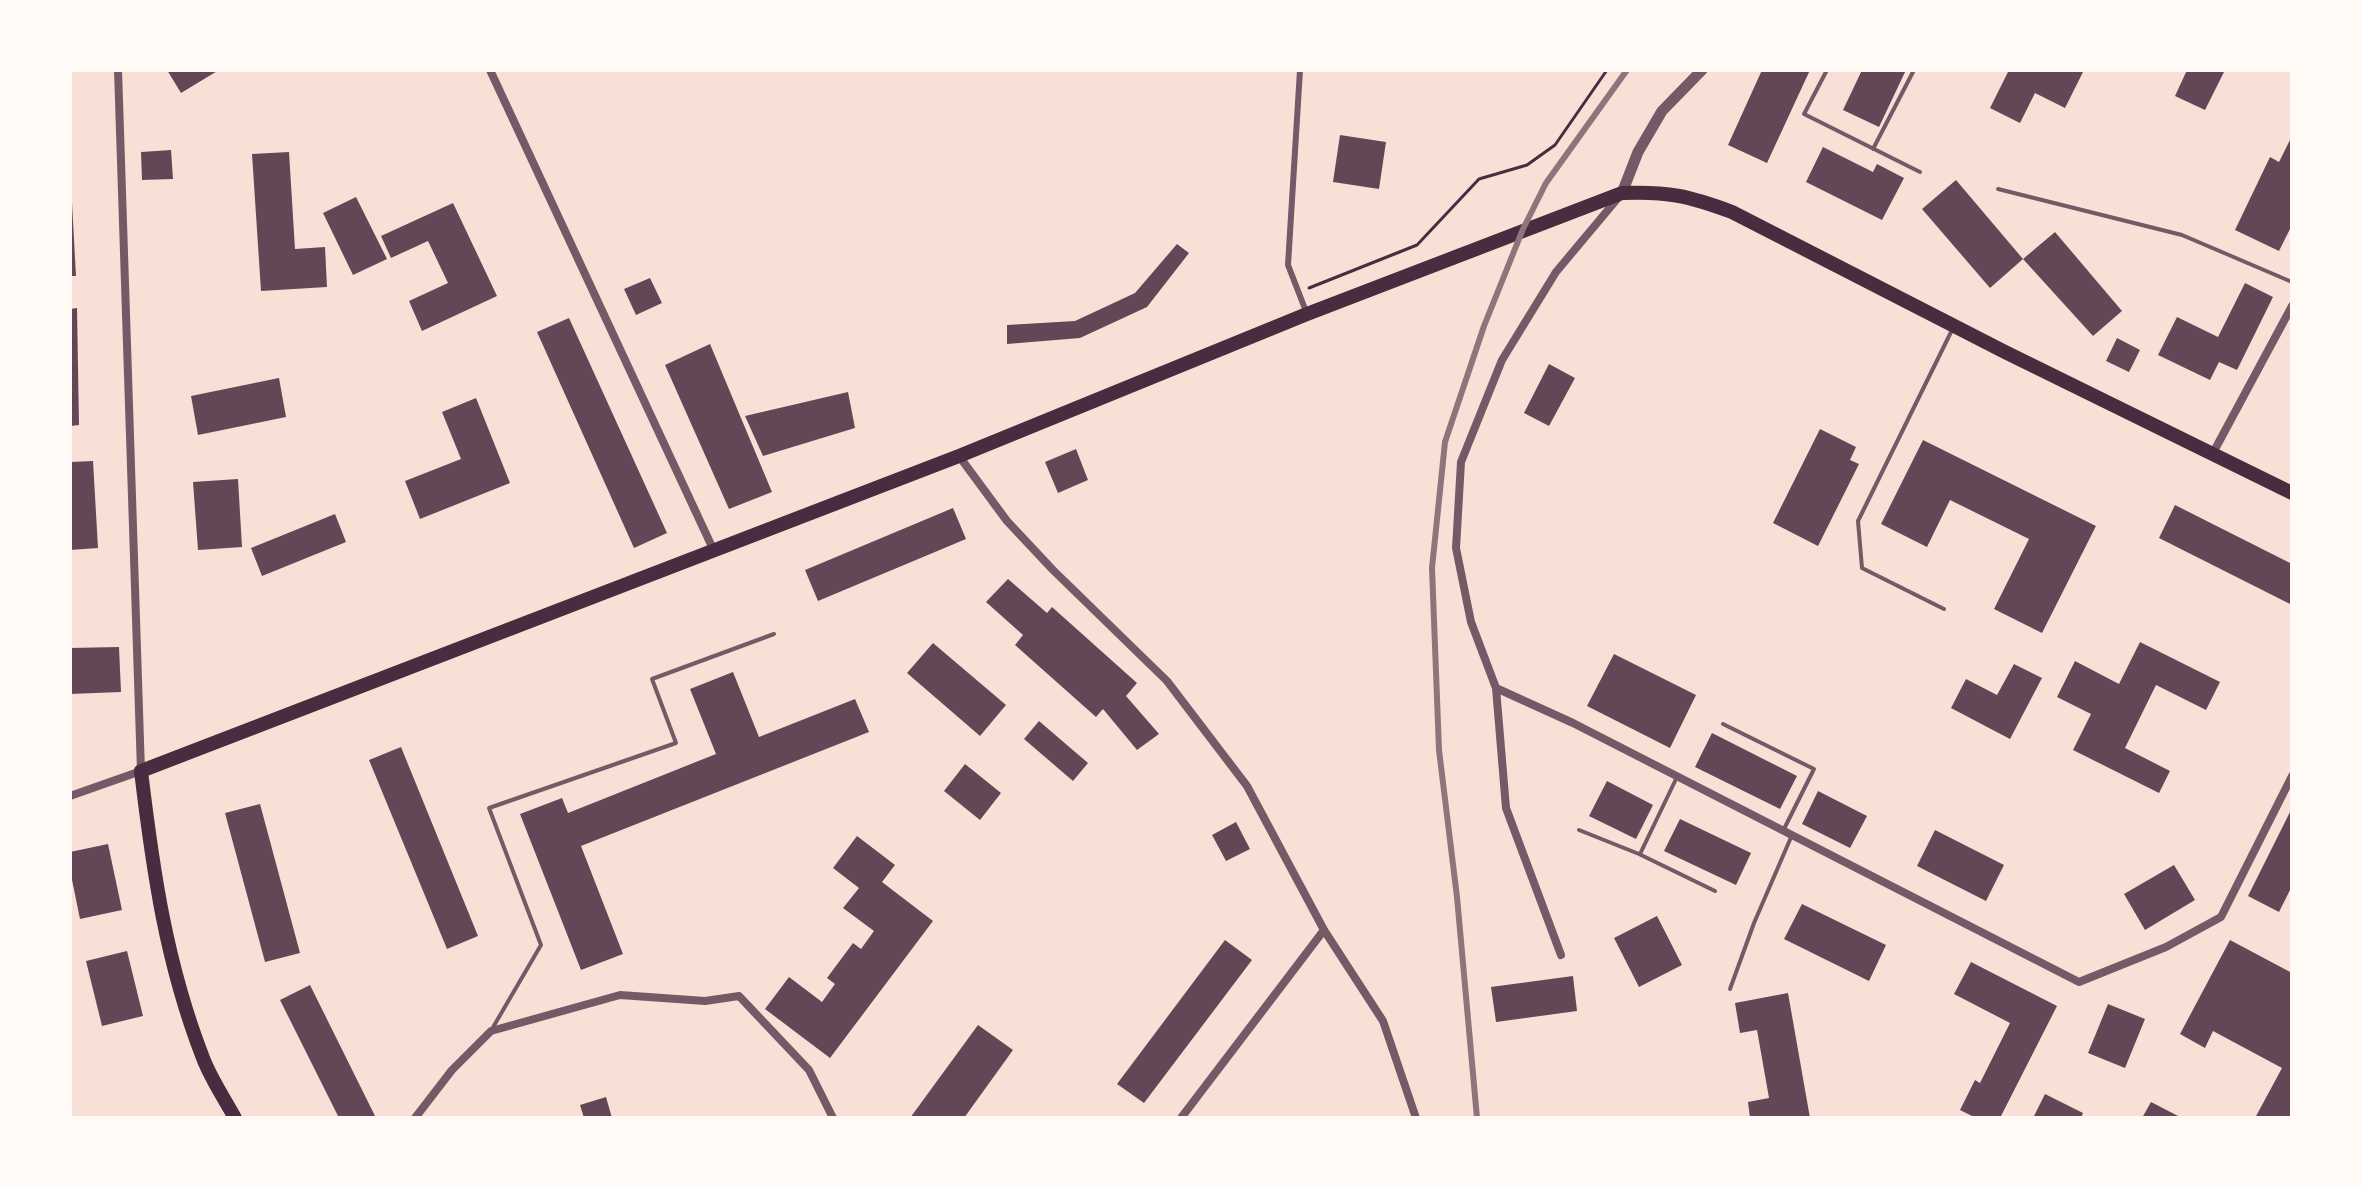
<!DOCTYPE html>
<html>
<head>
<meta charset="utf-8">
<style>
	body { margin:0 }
	#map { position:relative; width:2362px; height:1188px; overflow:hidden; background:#f7e1d7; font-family:Overpass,sans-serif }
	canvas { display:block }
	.frame { position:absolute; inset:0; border:72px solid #fffaf5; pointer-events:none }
</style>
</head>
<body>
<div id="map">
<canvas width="2362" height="1188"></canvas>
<div class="frame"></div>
</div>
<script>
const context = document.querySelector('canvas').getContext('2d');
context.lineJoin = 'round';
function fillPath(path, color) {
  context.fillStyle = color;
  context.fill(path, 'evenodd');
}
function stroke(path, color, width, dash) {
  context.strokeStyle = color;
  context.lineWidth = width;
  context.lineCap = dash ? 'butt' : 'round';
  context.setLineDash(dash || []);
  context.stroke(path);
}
const building = new Path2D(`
	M167 70H219L181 93Z
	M1762 70H1810L1767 163 1728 145Z
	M1862 70H1906L1879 127 1843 110Z
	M2009 70H2084L2065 108 2035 93 2020 123 1990 108Z
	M2187 70H2225L2205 110 2175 96Z
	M1340 135 1386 142 1379 189 1333 182Z
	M2292 136V225L2279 251 2235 230 2270 157 2279 162Z
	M1823 147 1873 172 1877 164 1904 178 1882 220 1806 182Z
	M171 150 173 179 142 180 141 152Z
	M289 152 295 249 325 247 327 287 261 291 252 154Z
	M1956 180 2023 259 1990 288 1922 209Z
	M356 197 387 259 353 275 323 213Z
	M70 203H72L76 276H70Z
	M453 203 497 296 422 331 409 301 448 283 428 241 391 258 381 236Z
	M2055 232 2122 311 2093 336 2023 259Z
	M1177 244 1189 253 1147 307 1080 338 1007 344V325L1075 321 1135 293Z
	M650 278 662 303 636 315 624 289Z
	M2245 283 2273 297 2237 370 2219 362 2210 380 2158 355 2177 317 2218 337Z
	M77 308 79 425 70 426V309Z
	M569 318 667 533 634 548 537 332Z
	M2117 338 2140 350 2129 372 2106 361Z
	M710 344 772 492 729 509 665 365Z
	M1549 364 1575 378 1549 426 1524 413Z
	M279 378 286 417 198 435 191 396Z
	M848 392 855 428 763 456 745 416Z
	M476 398 510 483 420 519 405 481 461 459 442 412Z
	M1820 429 1856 447 1850 460 1859 464 1818 546 1773 523Z
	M1923 440 2096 526 2042 633 1994 609 2029 539 1950 500 1927 547 1881 524Z
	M1076 449 1088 480 1058 493 1045 462Z
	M93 461 98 548 70 550V462Z
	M238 479 242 547 198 550 193 482Z
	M2175 505 2292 564V605L2159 538Z
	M953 508 966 539 818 601 805 570Z
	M335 514 346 542 262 576 251 548Z
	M1008 579 1047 613 1052 607 1137 683 1126 696 1159 734 1137 750 1103 709 1096 717 1015 645 1023 635 986 602Z
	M2140 642 2220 682 2206 710 2156 685 2125 748 2170 771 2159 793 2073 750 2091 714 2057 697 2075 661 2119 684Z
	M933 643 1006 705 980 736 907 673Z
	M119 647 121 692 70 694V648Z
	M1614 654 1696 695 1670 748 1587 706Z
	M2014 664 2042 678 2010 739 1951 708 1966 679 1997 695Z
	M733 672 759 737 855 699 869 732 581 846 623 954 581 970 520 814 562 798 568 813 716 754 690 689Z
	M1039 721 1088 763 1073 781 1024 739Z
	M1712 733 1797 776 1780 809 1695 767Z
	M401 747 478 936 447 949 369 760Z
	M965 764 1001 793 980 820 944 791Z
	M1607 781 1653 805 1636 839 1589 816Z
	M1818 791 1867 816 1850 848 1802 824Z
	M260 804 300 953 265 962 225 813Z
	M2292 808V886L2279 912 2248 896Z
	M1680 819 1751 853 1736 885 1664 851Z
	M1236 822 1250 849 1226 861 1212 835Z
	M1935 830 2004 865 1986 901 1917 866Z
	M857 836 895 865 882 882 933 921 830 1058 765 1009 789 977 822 1002 835 984 827 978 853 943 861 949 874 931 843 908 859 888 833 868Z
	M108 844 122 910 80 919 70 870V852Z
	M2174 865 2195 900 2145 930 2124 894Z
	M1802 904 1886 945 1869 981 1784 939Z
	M1657 916 1682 965 1639 987 1614 938Z
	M1225 940 1252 960 1144 1103 1117 1084Z
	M2230 940 2292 973V1118H2255L2282 1068 2213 1031 2205 1048 2180 1034Z
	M127 951 143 1016 102 1026 86 961Z
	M1971 962 2057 1006 2000 1118H1976L1960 1110 1975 1080 1980 1083 2010 1023 1954 994Z
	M1573 976 1577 1011 1496 1022 1491 987Z
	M310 985 376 1118H339L280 1000Z
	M1788 993 1810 1118H1750L1748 1102 1769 1098 1757 1030 1740 1033 1735 1003Z
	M2108 1004 2145 1019 2125 1068 2088 1053Z
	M978 1025 1013 1050 964 1118H910Z
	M2045 1094 2083 1113 2081 1118H2033Z
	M606 1097 612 1118H584L580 1105Z
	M2151 1102 2182 1118H2142Z`);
const path = new Path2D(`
	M1309 288 1417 245 1479 179 1527 165 1555 145 1607 70`);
const service = new Path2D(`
	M1827 70 1804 114 1920 172
	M1873 149 1914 70
	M1998 189 2182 235 2292 282
	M1944 609 1862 568 1858 521 1953 328
	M1723 724 1814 769 1784 829
	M1579 830 1639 854 1715 891
	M1640 854 1677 777
	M1730 989 1754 923 1792 835
	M492 1029 541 945 489 808 676 743 652 679 774 634`);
const pedestrian = new Path2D(`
	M1300 70 1288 265 1307 314`);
const minor = new Path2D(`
	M490 70 714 551
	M2213 453 2292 306
	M959 456 1007 521 1053 570 1167 681 1247 786 1324 930 1383 1021 1416 1118
	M1496 688 1573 723 2079 982 2166 947 2221 917 2292 776
	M70 796 141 771 118 70
	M1561 955 1506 808 1496 688 1471 622 1456 548 1461 462 1502 360 1556 272 1618 198
	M415 1118 452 1070 491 1031 620 995 705 1001 739 996 809 1070 833 1118
	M1181 1118 1324 930`);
const tertiary = new Path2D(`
	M1622 193 1638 152 1662 111 1702 70`);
const primary = new Path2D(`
	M235 1118C224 1098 211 1079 203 1058 166 963 153 871 141 771L959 456 1307 314 1622 193C1667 191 1689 196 1732 212L2005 352 2292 493`);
const rail = new Path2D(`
	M1477 1118 1457 897 1439 750 1432 568 1445 442 1484 326 1523 229 1546 183 1627 70`);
fillPath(building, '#644757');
stroke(path, '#4a2c40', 3);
stroke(service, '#755966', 4);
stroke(pedestrian, '#755966', 6);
stroke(minor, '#755966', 8);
stroke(tertiary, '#755966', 11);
stroke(primary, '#4a2c40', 14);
stroke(rail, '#8f747c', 6);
</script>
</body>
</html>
